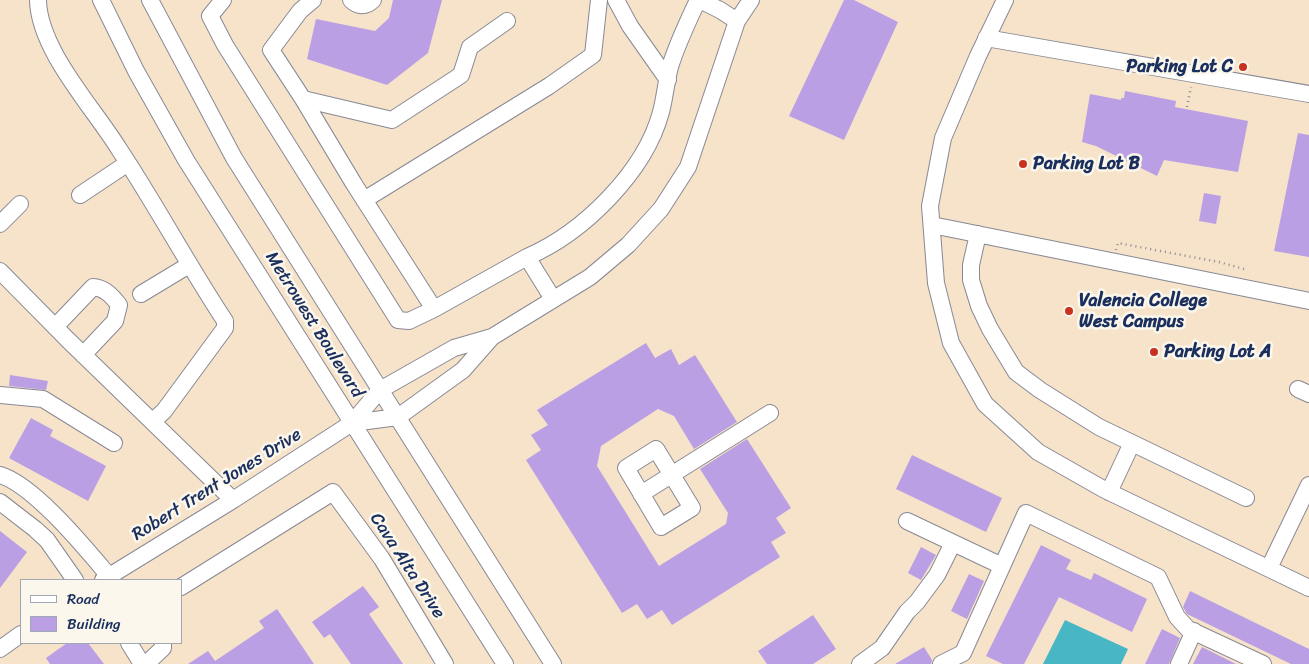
<!DOCTYPE html>
<html>
<head>
<meta charset="utf-8">
<style>
	body { margin:0 }
	#map { position:relative; width:1309px; height:664px; overflow:hidden; background:#f6e3ca; font-family:Sriracha,sans-serif }
	canvas { display:block }
	.legend { position:absolute; left:20px; top:579px; width:162px; height:65px; box-sizing:border-box; background:#fbf7ec; border:1px solid #a1a7b3; margin:0; padding:6px 9px; list-style:none; font-size:15px; color:#1b2f5e }
	.legend li { display:flex; align-items:center; gap:10px; height:25px }
	.legend b { width:25px; border:1px solid #a1a7b3 }
</style>
</head>
<body>
<div id="map">
<canvas width="1309" height="664"></canvas>
<ul class="legend">
<li><b style="height:6px;background:#fff"></b>Road</li>
<li><b style="height:14px;background:#bb9fe4"></b>Building</li>
</ul>
</div>
<script>
const context = document.querySelector('canvas').getContext('2d');
context.lineJoin = 'round';
function fillPath(path, color) {
  context.fillStyle = color;
  context.fill(path, 'evenodd');
}
function stroke(path, color, width, dash) {
  context.strokeStyle = color;
  context.lineWidth = width;
  context.lineCap = dash ? 'butt' : 'round';
  context.setLineDash(dash || []);
  context.stroke(path);
}
function write(font, color, halo, rows, align = 'center') {
  context.font = font + ' Sriracha,sans-serif';
  context.lineWidth = 5;
  context.setLineDash([]);
  context.textBaseline = 'middle';
  context.strokeStyle = halo;
  context.fillStyle = color;
  for (const [text, x, y, turn = 0] of rows) {
    context.save();
    context.translate(x, y);
    context.rotate((+turn || 0) * Math.PI / 180);
    context.textAlign = isNaN(turn) ? turn : align;
    if (halo) context.strokeText(text, 0, 0);
    context.fillText(text, 0, 0);
    context.restore();
  }
}
const water = new Path2D(`
	M1065 620 1128 649 1121 664H1043Z`);
const building = new Path2D(`
	M393 0H442L428 53 387 85 307 59 316 19 375 31 389 18Z
	M844 0H854L898 22 844 140 789 116Z
	M1125 91 1176 101 1175 107 1248 121 1238 172 1164 160 1157 176 1096 146 1082 142 1090 94 1121 100V98H1124Z
	M1298 133 1309 135V257L1274 251Z
	M1204 193 1221 196 1216 224 1199 221Z
	M646 343 655 358 671 349 679 365 695 355 737 422 694 449 674 416 658 409 601 446 597 466 659 566 726 524 728 513 700 469 747 439 791 508 776 518 786 533 771 542 780 557 672 625 662 610 647 619 637 604 622 613 526 460 541 450 531 435 548 425 537 410Z
	M10 375 48 381 46 390 9 386Z
	M31 418 53 430 50 436 106 466 88 501 9 458Z
	M912 455 1002 498 986 532 896 489Z
	M0 531 27 552 0 588Z
	M1041 545 1071 560 1066 569 1091 580 1094 573 1147 599 1132 632 1059 597 1024 664H1003L986 656Z
	M921 547 936 555 921 580 908 573Z
	M969 574 984 581 967 619 951 611Z
	M363 586 379 607 369 614 403 664H351L330 634 324 638 312 622Z
	M1190 591 1309 649V664H1291L1187 614 1183 607Z
	M277 609 314 664H188L208 651 215 661 264 628 259 621Z
	M813 615 836 649 813 664H767L758 651Z
	M1162 629 1180 638 1169 664H1145Z
	M67 643H88L104 664H50L46 658Z
	M924 647 932 660 931 664H895Z
	M1202 647 1236 664H1193Z`);
const path = new Path2D(`
	M1187 107 1191 87
	M1116 250 1118 243 1219 262 1244 269V273`);
const minor = new Path2D(`
	M38 0C39 50 93 107 119 149 156 205 188 265 225 321V328L164 411 153 421
	M101 0 136 71 186 160 505 664
	M150 0 234 158 553 664
	M223 0 210 16 225 45 398 320 409 321 434 309
	M313 0 300 11 271 50 303 99 354 184 434 309 527 257 553 299
	M351 0C358 7 366 7 373 0
	M616 0 630 26 668 80
	M700 0 720 10 737 21
	M1005 0 978 56 943 138 930 206 936 283 951 343 985 404 1038 452 1105 490 1309 588
	M986 38 1309 94
	M303 99 392 120 461 75 470 47 507 21
	M80 195 128 163
	M364 200 549 86 593 55 599 0
	M0 224 20 204
	M932 225 1309 301
	M978 234 971 265V280L979 306 990 329 1016 372 1040 390 1099 427 1246 498
	M527 257C583 233 645 172 661 112 665 97 666 82 670 67 677 44 688 21 698 0
	M0 271 67 339 233 500
	M141 294 189 265
	M55 327 93 287C105 288 112 296 119 305L115 321 83 355
	M1298 389 1309 394
	M0 395 43 399 114 443
	M352 423 398 417 463 370 492 337
	M656 449 692 508 661 527 626 468Z
	M0 475C34 485 86 549 109 576
	M1109 492 1132 443
	M641 494 770 413
	M0 502 35 529 47 540 75 580
	M907 521 1002 566
	M1269 568 1309 485
	M103 580 233 500 352 423 380 390 454 348 492 337 590 277 628 245 661 209 688 167 737 21 751 0
	M181 587 333 492 382 559 445 664
	M129 643 142 664
	M0 649 21 634
	M146 664 163 648V643
	M860 664 882 648 907 612 917 602 937 575 953 543
	M941 664 963 653 1026 513 1158 577 1177 617 1188 629 1263 664
	M1179 664 1194 631`);
const markers = [
	[1243,67,5,"#c8321e"],
	[1023,164,5,"#c8321e"],
	[1069,311,5,"#c8321e"],
	[1154,352,5,"#c8321e"]
];
const poiNames = [
	["Parking Lot C",1233,67,"right"],
	["Parking Lot B",1033,164],
	["Valencia College",1079,301],
	["West Campus",1079,322],
	["Parking Lot A",1164,352]
];
const streetNames = [
	["Metrowest Boulevard",314,325,58],
	["Robert Trent Jones Drive",217,485,-32],
	["Cava Alta Drive",407,566,57]
];
fillPath(water, '#49b6c5');
fillPath(building, '#bb9fe4');
stroke(minor, '#888994', 18);
stroke(path, '#888994', 2.5, [1, 4]);
stroke(minor, '#fff', 16);
for (const [x, y, r, color] of markers) {
  const dot = new Path2D();
  dot.arc(x, y, r, 0, 2 * Math.PI);
  context.fillStyle = color;
  context.fill(dot);
  stroke(dot, '#fbf7ec', 2);
}
write('bold 18px', '#1b2f5e', '#fbf7ec', poiNames, 'left');
write('18px', '#1b2f5e', '#fbf7ec', streetNames);
</script>
</body>
</html>
